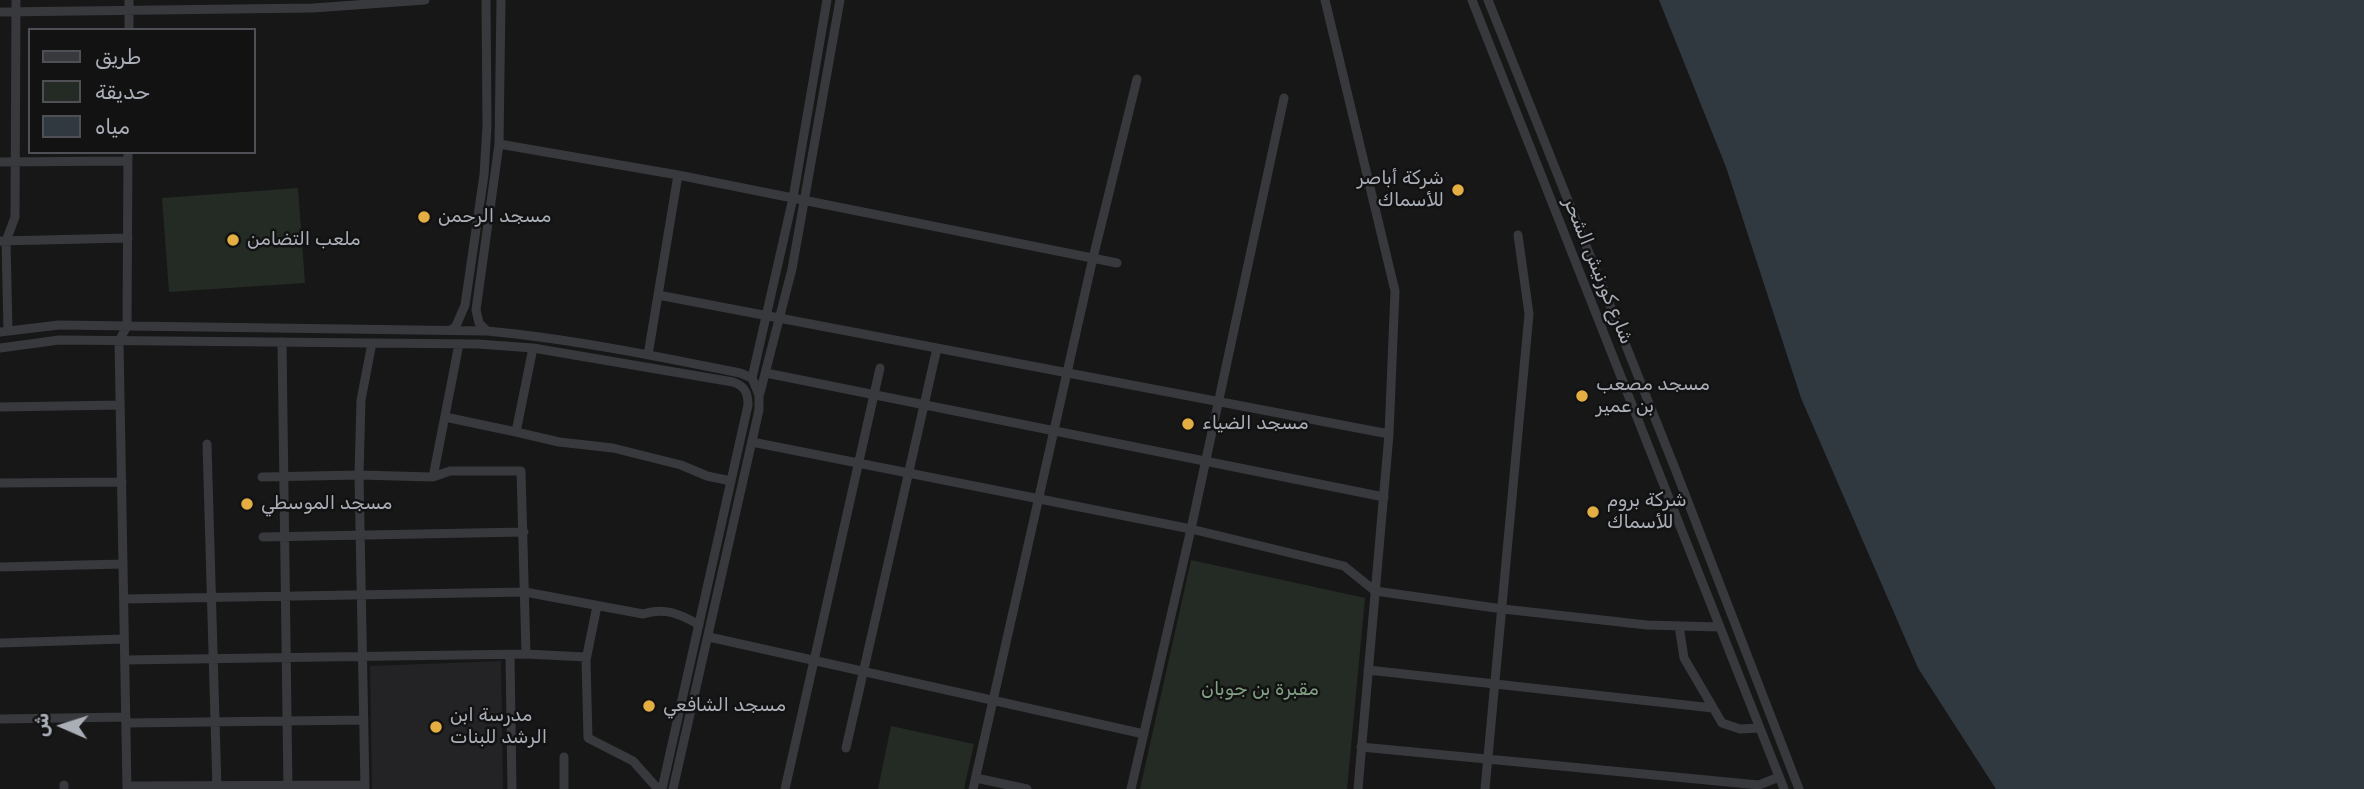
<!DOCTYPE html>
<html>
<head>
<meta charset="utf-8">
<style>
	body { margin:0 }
	#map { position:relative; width:2364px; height:789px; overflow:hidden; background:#171718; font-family:Rubik,Cairo,sans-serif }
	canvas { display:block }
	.legend { position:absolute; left:28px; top:28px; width:228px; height:126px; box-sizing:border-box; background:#121213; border:2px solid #4f5055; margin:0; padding:9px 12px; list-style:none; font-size:21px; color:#aaaeb7 }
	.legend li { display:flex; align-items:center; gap:14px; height:35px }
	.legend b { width:35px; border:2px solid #4f5055 }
	.north { position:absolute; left:28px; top:691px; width:70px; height:70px; -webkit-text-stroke:5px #121213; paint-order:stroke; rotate:273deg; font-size:19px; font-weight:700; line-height:28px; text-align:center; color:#aaaeb7 }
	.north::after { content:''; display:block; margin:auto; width:24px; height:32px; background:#aaaeb7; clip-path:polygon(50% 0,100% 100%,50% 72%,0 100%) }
</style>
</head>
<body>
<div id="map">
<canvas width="2364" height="789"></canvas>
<ul class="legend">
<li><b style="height:9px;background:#38393d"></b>طريق</li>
<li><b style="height:19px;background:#232b24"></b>حديقة</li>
<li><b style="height:19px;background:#313940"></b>مياه</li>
</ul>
<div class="north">ش</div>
</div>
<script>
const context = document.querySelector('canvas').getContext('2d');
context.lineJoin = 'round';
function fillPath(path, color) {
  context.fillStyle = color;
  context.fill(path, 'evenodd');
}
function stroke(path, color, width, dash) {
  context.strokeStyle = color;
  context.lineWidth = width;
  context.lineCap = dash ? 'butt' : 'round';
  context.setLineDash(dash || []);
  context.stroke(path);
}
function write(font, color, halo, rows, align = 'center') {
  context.font = font + ' Rubik,Cairo,sans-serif';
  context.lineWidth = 5;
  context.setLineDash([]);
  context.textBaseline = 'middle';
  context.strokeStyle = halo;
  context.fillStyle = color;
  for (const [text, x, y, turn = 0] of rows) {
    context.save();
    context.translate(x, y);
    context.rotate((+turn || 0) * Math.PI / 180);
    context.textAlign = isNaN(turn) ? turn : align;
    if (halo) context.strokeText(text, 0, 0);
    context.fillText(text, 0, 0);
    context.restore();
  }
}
const built = new Path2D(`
	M501 661 503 789H372L370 666Z`);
const green = new Path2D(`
	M298 188 305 283 169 292 162 198Z
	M1191 560 1365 598 1347 789H1140Z
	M891 726 974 744 964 789H878Z`);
const water = new Path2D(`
	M1659 0H2364V789H1996L1918 668 1801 398 1726 167Z`);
const minor = new Path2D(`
	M1325 0 1395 291 1389 434 1358 789
	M1472 0 1784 789
	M1488 0 1676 471 1799 789
	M0 12 313 8 425 0
	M129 30V0
	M499 144 678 175 1117 263
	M0 162 128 161
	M0 241 128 238
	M658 295 1389 434
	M451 330 456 326 465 305 484 175 487 126 486 0
	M8 331 6 241 15 217 16 0
	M487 331 479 323 476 310 499 144 501 0
	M0 332 59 325 487 331C572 339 656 356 740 373L752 378 759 395V410L673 789
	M282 342 288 789
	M0 348 59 340 478 344 533 348 733 382C745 386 748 393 748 405L662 789
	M533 348 516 432 559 442 613 448 681 465 707 476 731 481
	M648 355 678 175
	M766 373 1384 497
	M752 378 793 198 827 0
	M760 393 792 269 840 0
	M0 407 120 405
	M445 417 516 432
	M752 442 1191 529 1344 566 1375 591 1503 609 1647 625 1719 627
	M207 444 217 789
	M262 477 359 475 433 477 450 471H521L526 654
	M433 477 459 344
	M0 483 122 482
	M263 537 524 532
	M0 567 123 564
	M124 599 525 592 643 614C664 607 681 614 699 625
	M597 606 586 660 588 738 633 761 658 789
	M1679 626 1684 658 1722 723 1740 729 1760 728
	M709 637 1144 734
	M0 643 124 639
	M510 655 512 789
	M125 660 526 654 586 657
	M1368 670 1713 708
	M0 719 126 717
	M126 723 364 720
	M1361 747 1759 785 1779 777
	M846 748 937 348
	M976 778 1027 789
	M64 785V789
	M127 786 365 785
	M127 789 119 341 127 326 128 152
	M365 789 359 475 361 400 372 343
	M564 789V757
	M785 789 880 368
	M973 789 1092 262 1137 79
	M1131 789 1191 529 1284 98
	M1485 789 1529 314 1518 235`);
const markers = [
	[1458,190,7,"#e4ae43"],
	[424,217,7,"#e4ae43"],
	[233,240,7,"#e4ae43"],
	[1582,396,7,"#e4ae43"],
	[1188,424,7,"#e4ae43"],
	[247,504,7,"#e4ae43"],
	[1593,512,7,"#e4ae43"],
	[649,706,7,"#e4ae43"],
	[436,727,7,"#e4ae43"]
];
const poiNames = [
	["شركة أباصر",1444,179,"right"],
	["للأسماك",1444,201,"right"],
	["مسجد الرحمن",438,217],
	["ملعب التضامن",247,240],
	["مسجد مصعب",1596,385],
	["بن عمير",1596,407],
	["مسجد الضياء",1202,424],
	["شركة بروم",1607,501],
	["للأسماك",1607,523],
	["مسجد الموسطي",261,504],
	["مسجد الشافعي",663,706],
	["مدرسة ابن",450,716],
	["الرشد للبنات",450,738]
];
const streetNames = [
	["شارع كورنيش الشحر",1598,271,68]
];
const parkNames = [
	["مقبرة بن جوبان",1260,690]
];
fillPath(built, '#232325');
fillPath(green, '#232b24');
fillPath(water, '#313940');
stroke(minor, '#38393d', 9);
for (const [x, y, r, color] of markers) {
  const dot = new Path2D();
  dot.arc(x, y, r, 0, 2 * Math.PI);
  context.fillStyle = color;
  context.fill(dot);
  stroke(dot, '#121213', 2.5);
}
write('19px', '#aaaeb7', '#121213', poiNames, 'left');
write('19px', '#aaaeb7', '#121213', streetNames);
write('19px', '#82a184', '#121213', parkNames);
</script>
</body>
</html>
